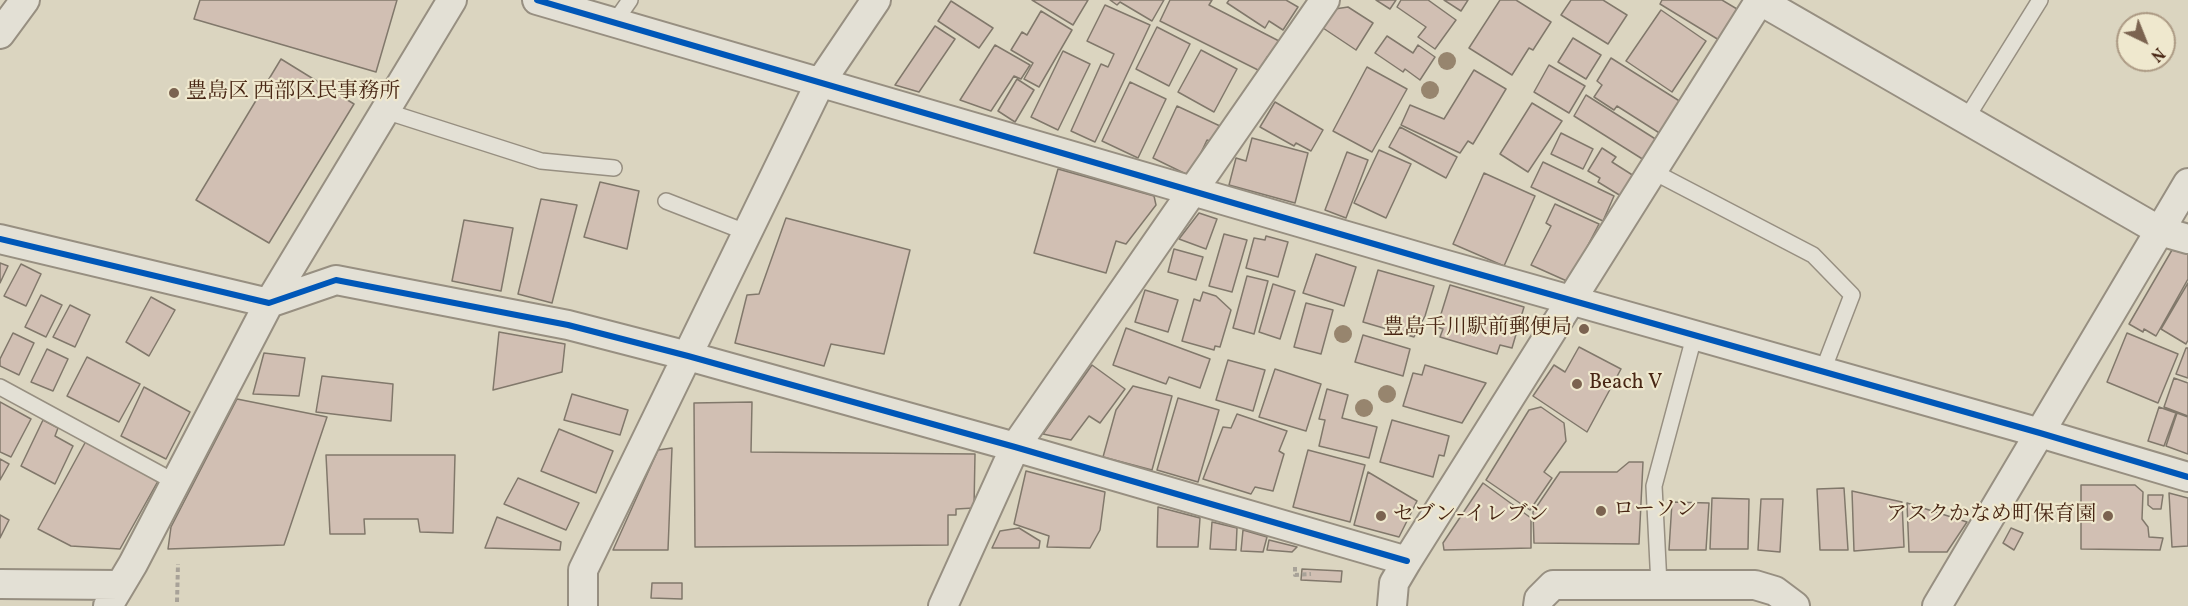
<!DOCTYPE html>
<html>
<head>
<meta charset="utf-8">
<style>
	body { margin:0 }
	#map { position:relative; width:2188px; height:606px; overflow:hidden; background:#dbd5c0; font-family:Vollkorn,serif }
	canvas { display:block }
	.north { position:absolute; left:2116px; top:12px; width:60px; height:60px; box-sizing:border-box; background:#efe8ce; border:2px solid #ac9a84; border-radius:50%; rotate:137deg; font-size:16px; font-weight:700; line-height:24px; text-align:center; color:#482614 }
	.north::after { content:''; display:block; margin:auto; width:21px; height:27px; background:#7b6350; clip-path:polygon(50% 0,100% 100%,50% 72%,0 100%) }
</style>
</head>
<body>
<div id="map">
<canvas width="2188" height="606"></canvas>
<div class="north">N</div>
</div>
<script>
const context = document.querySelector('canvas').getContext('2d');
context.lineJoin = 'round';
function fillPath(path, color) {
  context.fillStyle = color;
  context.fill(path, 'evenodd');
}
function stroke(path, color, width, dash) {
  context.strokeStyle = color;
  context.lineWidth = width;
  context.lineCap = dash ? 'butt' : 'round';
  context.setLineDash(dash || []);
  context.stroke(path);
}
function write(font, color, halo, rows, align = 'center') {
  context.font = font + ' Vollkorn,"Noto Serif JP",serif';
  context.lineWidth = 4.5;
  context.setLineDash([]);
  context.textBaseline = 'middle';
  context.strokeStyle = halo;
  context.fillStyle = color;
  for (const [text, x, y, turn = 0] of rows) {
    context.save();
    context.translate(x, y);
    context.rotate((+turn || 0) * Math.PI / 180);
    context.textAlign = isNaN(turn) ? turn : align;
    if (halo) context.strokeText(text, 0, 0);
    context.fillText(text, 0, 0);
    context.restore();
  }
}
const building = new Path2D(`
	M200 0H397L376 72 194 19Z
	M1032 0H1088L1073 25Z
	M1110 0H1164L1152 21 1120 2 1117 5Z
	M1170 0H1212L1209 5 1279 41 1270 58 1267 57 1260 71 1160 21Z
	M1229 0H1286L1298 7 1283 30 1269 21 1265 28 1227 3Z
	M1376 0H1396L1390 9Z
	M1401 0H1428L1456 20 1435 49 1418 37 1426 27 1397 7Z
	M1444 0H1468L1461 11Z
	M1500 0H1516L1551 22 1533 50 1529 48 1512 75 1469 48Z
	M1571 0H1603L1627 15 1608 44 1561 15Z
	M1662 0H1722L1737 9 1719 40 1660 4Z
	M951 1 993 28 979 48 938 21Z
	M1105 5 1150 25 1095 142 1071 131 1101 64 1108 67 1114 54 1087 41Z
	M1348 7 1373 23 1356 50 1323 28 1335 9Z
	M1661 10 1706 41 1672 92 1626 61Z
	M1041 11 1072 30 1039 87 1024 79 1033 63 1011 50 1022 32 1027 35Z
	M935 26 955 39 919 92 895 85Z
	M1157 27 1190 44 1169 86 1136 69Z
	M1387 36 1413 53 1418 45 1435 57 1420 80 1405 69 1403 72 1375 53Z
	M1573 38 1601 55 1586 79 1558 62Z
	M995 45 1030 65 1021 79 1014 76 991 111 960 100Z
	M1201 50 1237 69 1214 112 1178 92Z
	M1063 51 1090 64 1058 130 1031 117Z
	M1611 58 1681 102 1661 134 1617 106 1614 110 1594 97 1602 85 1597 81Z
	M281 59 354 104 269 243 196 200Z
	M1549 65 1585 86 1569 113 1534 92Z
	M1367 67 1407 89 1372 152 1333 131Z
	M1474 70 1506 89 1473 144 1468 141 1460 153 1401 125 1410 105 1444 119Z
	M1017 79 1034 90 1015 122 998 111Z
	M1130 82 1166 99 1138 158 1102 141Z
	M1586 95 1657 140 1644 160 1574 116Z
	M1275 102 1323 130 1311 151 1296 143 1294 146 1260 127Z
	M1532 103 1562 121 1528 172 1500 154Z
	M1177 106 1220 126 1213 142 1207 140 1190 176 1153 158Z
	M1400 127 1457 157 1446 178 1389 147Z
	M1561 133 1593 149 1583 169 1551 154Z
	M1252 138 1308 153 1295 203 1229 185 1236 158 1246 161Z
	M1602 148 1616 157 1612 162 1634 176 1621 196 1598 182 1600 178 1588 171Z
	M1379 150 1411 164 1386 218 1354 203Z
	M1347 152 1368 160 1346 218 1325 210Z
	M1543 162 1614 196 1603 221 1531 187Z
	M1058 169 1154 196 1156 205 1126 244 1116 241 1106 273 1034 253Z
	M1484 173 1535 196 1504 266 1453 244Z
	M600 182 639 191 627 249 584 237Z
	M541 199 577 205 552 303 518 294Z
	M1555 204 1599 224 1569 282 1531 265 1551 226 1546 223Z
	M1199 213 1217 219 1206 249 1179 239Z
	M786 218 910 250 884 354 831 344 824 366 735 343 747 295 759 294Z
	M464 220 513 228 501 291 452 281Z
	M1224 234 1247 240 1232 292 1209 286Z
	M1266 236 1288 242 1278 277 1246 268 1254 238 1265 240Z
	M1174 249 1203 257 1196 280 1168 272Z
	M2172 250 2188 254V279L2156 336 2144 329 2143 332 2129 324Z
	M1316 254 1356 267 1344 306 1303 293Z
	M0 263 8 266 0 283Z
	M21 264 41 274 26 306 4 296Z
	M1378 270 1434 286 1425 316 1414 337 1363 322Z
	M1247 276 1268 281 1254 334 1233 328Z
	M2188 283V340L2186 344 2161 329Z
	M1273 284 1295 291 1280 339 1259 332Z
	M1450 285 1524 307 1512 348 1500 345 1497 354 1440 337 1443 329 1437 327Z
	M1145 290 1178 300 1168 332 1135 322Z
	M1203 292 1216 296 1231 310 1220 347 1215 346 1214 350 1182 341 1194 299 1200 301Z
	M41 295 62 305 46 337 25 327Z
	M151 297 175 310 149 356 126 342Z
	M1306 303 1333 310 1321 354 1294 347Z
	M70 305 90 315 75 347 53 337Z
	M1126 328 1210 359 1200 388 1169 377 1166 384 1113 365Z
	M499 332 565 344 562 372 493 390Z
	M13 333 34 343 19 375 0 366V359Z
	M2127 333 2178 354 2158 403 2107 382Z
	M1363 335 1410 349 1403 376 1355 362Z
	M1579 347 1621 369 1587 432 1533 396 1554 365 1565 372Z
	M2186 348H2188V378L2176 374Z
	M47 349 68 359 53 391 31 382Z
	M264 353 305 358 299 396 253 394Z
	M87 357 140 384 119 422 67 396Z
	M1228 360 1265 370 1253 411 1216 400Z
	M1092 365 1125 389 1100 423 1089 416 1071 440 1043 434Z
	M1425 365 1486 383 1462 423 1403 406 1413 373 1422 375Z
	M1275 369 1321 384 1306 431 1259 417Z
	M322 376 393 384 391 421 316 412Z
	M2174 378 2188 383V416L2164 407Z
	M1133 386 1172 396 1152 470 1103 457 1116 410Z
	M144 387 190 412 166 459 121 436Z
	M1327 389 1348 395 1342 418 1377 427 1369 458 1319 446 1325 420 1319 419Z
	M572 394 628 410 620 435 564 420Z
	M1178 398 1219 410 1198 482 1157 470Z
	M237 399 327 417 284 545 168 549 171 527Z
	M0 402 31 419 11 457 0 452Z
	M752 402 751 452 975 454 974 508 956 509V515H948V545L695 547 694 403Z
	M1541 407 1564 423 1566 441 1544 472 1552 478 1530 510 1486 480 1529 410Z
	M2159 407 2176 413 2164 446 2148 441Z
	M2177 413 2188 417V454L2166 446Z
	M1237 414 1287 431 1279 451 1284 454 1273 491 1255 487 1251 494 1203 479 1223 427 1231 428Z
	M43 420 58 428 55 436 73 446 55 484 21 466Z
	M1392 420 1449 436 1444 456 1439 455 1433 477 1380 462Z
	M559 429 613 451 596 493 541 471Z
	M86 441 158 481 120 549 71 546 38 529Z
	M672 448 668 550H613L658 450Z
	M1308 450 1365 465 1350 522 1293 507Z
	M326 455H455L453 533 420 532 418 519H364L365 534H330Z
	M0 459 9 464 0 480Z
	M1629 462H1643L1639 544 1534 543 1533 512 1560 472H1617Z
	M1026 471 1105 492 1100 530 1090 548 1047 547 1049 536 1014 524Z
	M1368 472 1417 501 1399 537 1354 525Z
	M518 478 579 503 566 530 504 504Z
	M1483 483 1531 518V548L1444 550 1443 543Z
	M2081 485H2135L2143 492 2142 519 2148 527 2149 537 2163 538 2160 550 2081 549Z
	M1844 488 1848 550H1820L1817 489Z
	M1852 491 1902 502 1904 547 1854 551Z
	M2169 493 2188 498V546L2172 547Z
	M2148 495H2163L2161 509H2153L2148 505Z
	M1712 498 1749 499 1748 549H1710Z
	M1761 499H1783L1780 552 1758 550Z
	M1672 502 1709 503 1706 550H1669Z
	M1907 503 1967 522 1947 552H1909Z
	M1158 507 1200 518 1198 547H1157Z
	M0 515 9 520 0 538Z
	M497 517 561 542 560 550 485 548Z
	M1212 522 1237 528 1236 550 1210 549Z
	M1019 528 1040 541 1039 548H992L1000 531Z
	M2011 528 2023 533 2014 550 2003 543Z
	M1243 530 1267 537 1263 552 1241 551Z
	M1269 540 1297 547 1292 552 1267 550Z
	M1302 569 1342 571 1341 582 1301 580Z
	M652 583H682V599L651 598Z`);
const path = new Path2D(`
	M1295 567V575L1311 574
	M177 602 178 564`);
const service = new Path2D(`
	M614 23 630 0
	M385 111 541 161 614 168
	M1966 119 2040 0
	M1652 171 1813 255 1852 295 1822 373
	M666 201 748 233
	M0 387 175 482
	M1659 585 1654 486 1694 337`);
const minor = new Path2D(`
	M537 0 1436 262 2040 433 2188 477
	M1759 0 2160 231 2188 239
	M0 34 25 0
	M0 239 269 303 336 280 568 325 688 356 1015 447 1407 561
	M0 584 119 585
	M108 606 133 564 269 303 452 0
	M583 606V570L820 83 876 0
	M943 606 1015 447 1325 0
	M1392 606 1394 583 1407 561 1760 0
	M1538 606 1539 599 1553 585H1755L1775 591 1795 606
	M1937 606 2188 183`);
const cycleway = new Path2D(`
	M537 0 1436 262 2040 433 2188 477
	M0 239 269 303 336 280 568 325 688 356 1015 447 1407 561`);
const trees = [
	[1447,61],
	[1430,90],
	[1343,334],
	[1387,394],
	[1364,408]
];
const markers = [
	[174,93,6,"#7b6350"],
	[1584,329,6,"#7b6350"],
	[1577,384,6,"#7b6350"],
	[1601,511,6,"#7b6350"],
	[1381,516,6,"#7b6350"],
	[2108,516,6,"#7b6350"]
];
const poiNames = [
	["豊島区 西部区民事務所",186,93],
	["豊島千川駅前郵便局",1572,329,"right"],
	["Beach V",1589,384],
	["ローソン",1613,511],
	["セブン-イレブン",1393,516],
	["アスクかなめ町保育園",2096,516,"right"]
];
fillPath(building, '#d1bfb3');
stroke(building, '#81786b', 1.5);
stroke(service, '#978f81', 18);
stroke(minor, '#978f81', 32);
stroke(path, '#a8a298', 4, [4.5, 3]);
stroke(service, '#e3e0d5', 15);
stroke(minor, '#e3e0d5', 28);
stroke(cycleway, '#0057b8', 6);
context.fillStyle = '#97856e';
for (const [x, y] of trees) {
  context.beginPath();
  context.arc(x, y, 9, 0, 2 * Math.PI);
  context.fill();
}
for (const [x, y, r, color] of markers) {
  const dot = new Path2D();
  dot.arc(x, y, r, 0, 2 * Math.PI);
  context.fillStyle = color;
  context.fill(dot);
  stroke(dot, '#efe8ce', 2);
}
write('21px', '#482614', '#efe8ce', poiNames, 'left');
</script>
</body>
</html>
